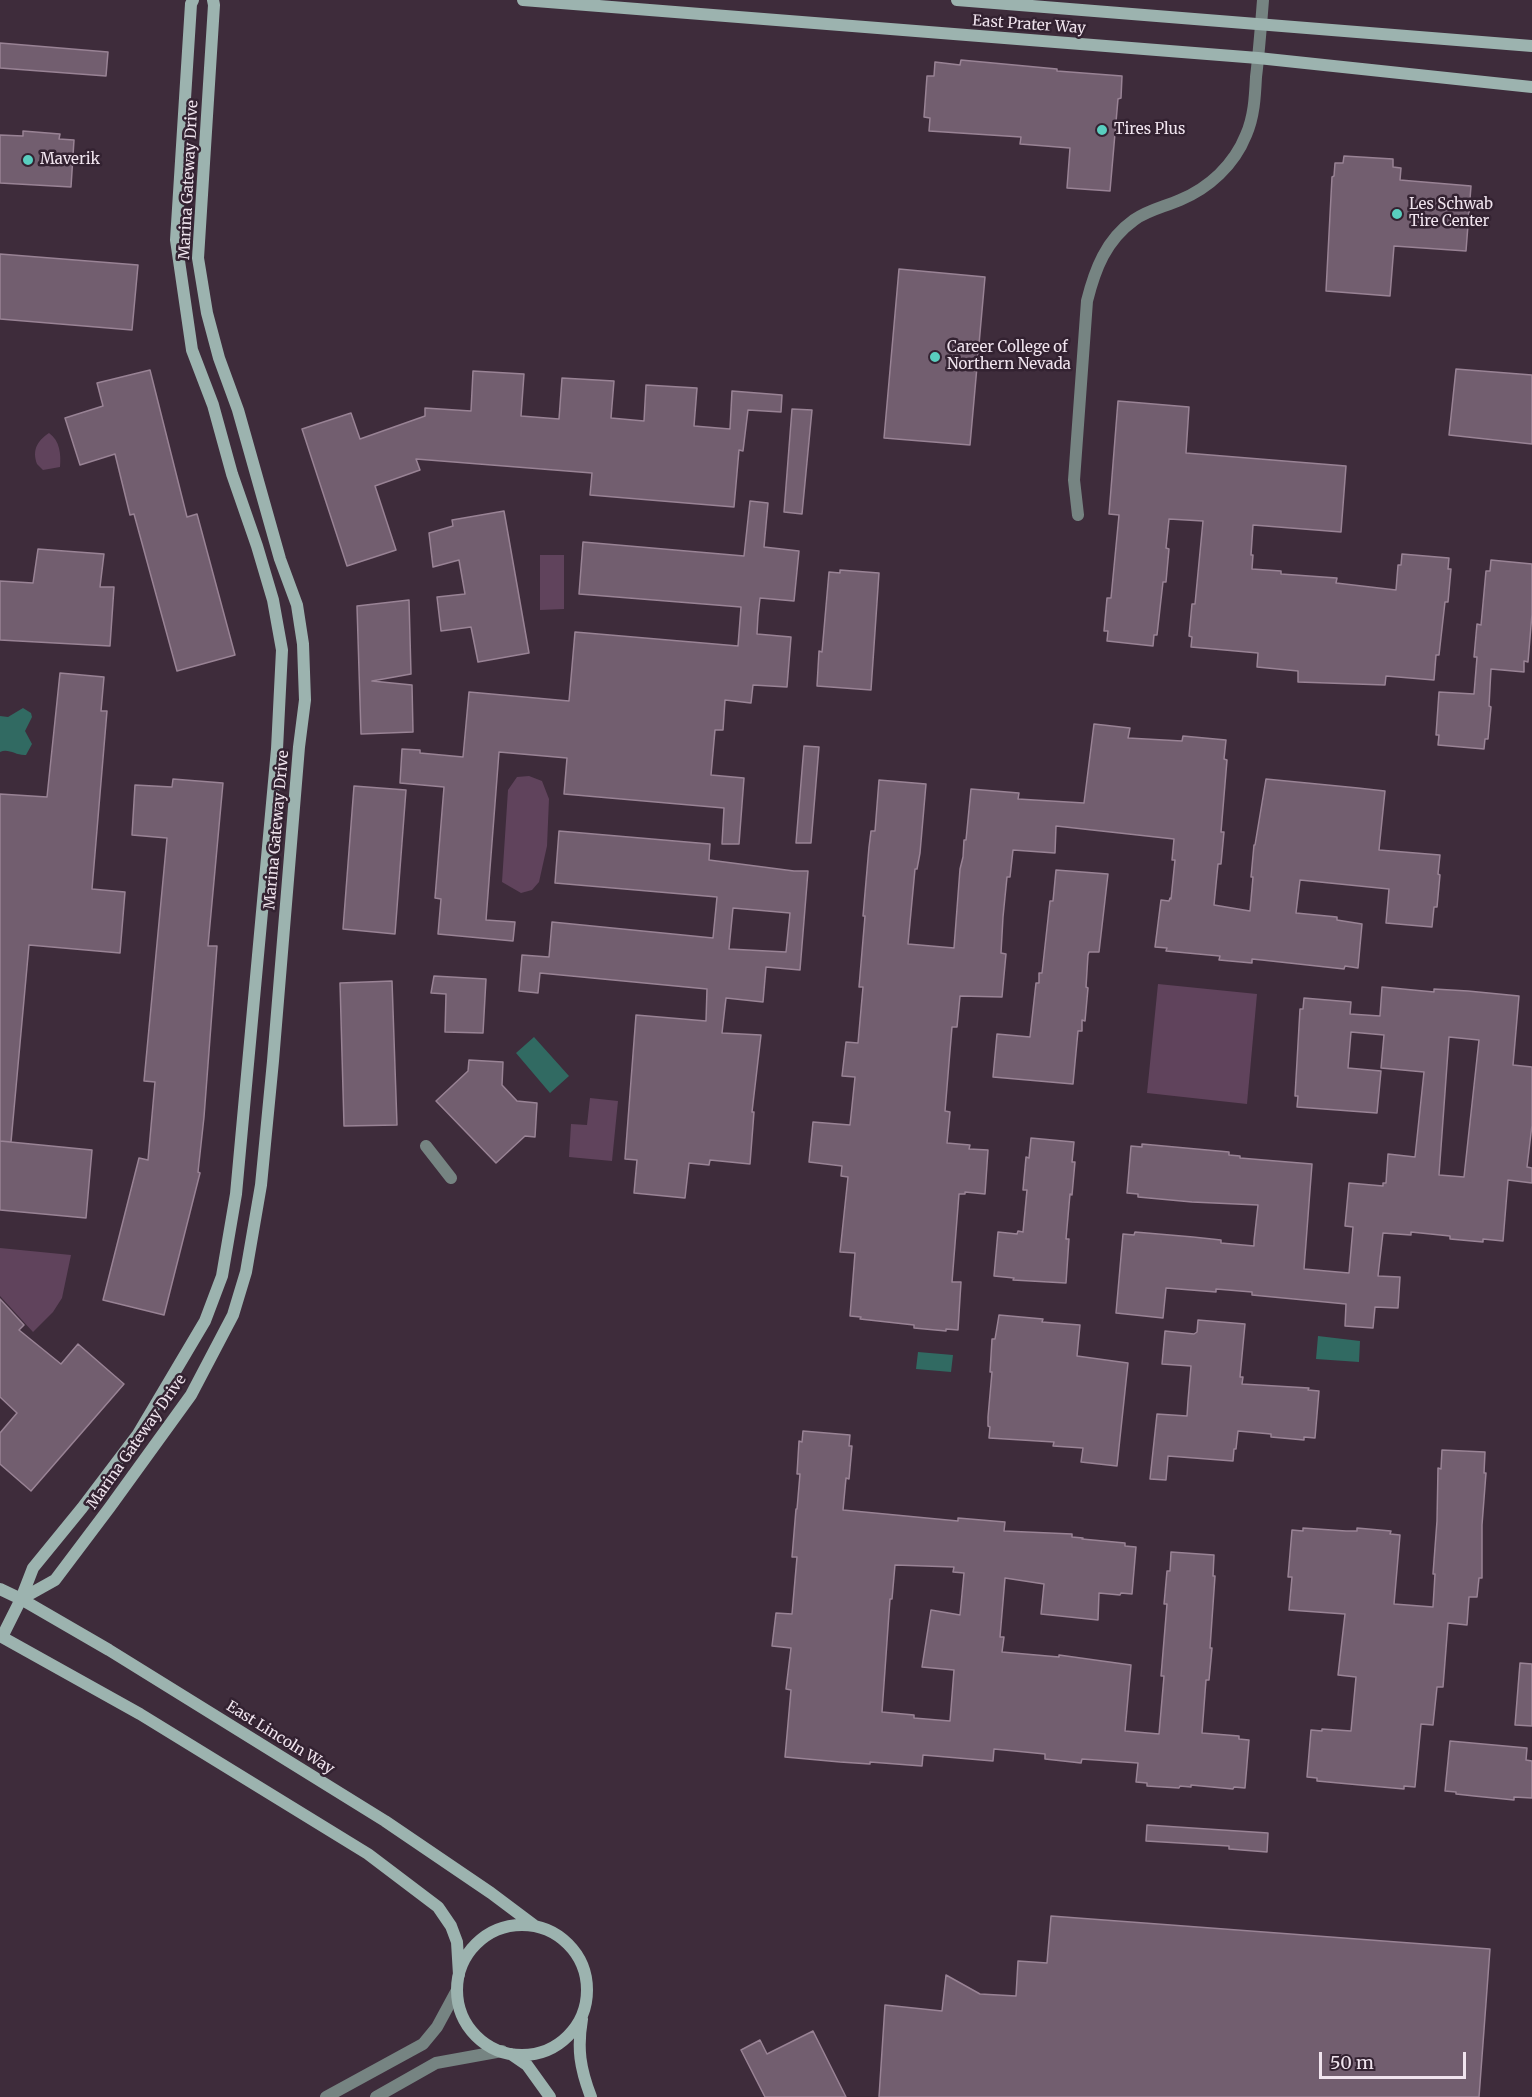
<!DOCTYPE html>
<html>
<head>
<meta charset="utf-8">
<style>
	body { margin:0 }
	#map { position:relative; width:1532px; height:2097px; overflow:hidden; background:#3e2c3b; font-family:Merriweather,serif }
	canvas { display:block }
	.scale { position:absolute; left:1319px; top:2052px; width:147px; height:27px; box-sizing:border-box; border:3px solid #f0e4ee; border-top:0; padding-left:8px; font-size:18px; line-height:21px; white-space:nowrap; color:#f0e4ee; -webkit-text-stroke:4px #332231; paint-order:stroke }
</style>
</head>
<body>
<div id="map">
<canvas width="1532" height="2097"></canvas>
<div class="scale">50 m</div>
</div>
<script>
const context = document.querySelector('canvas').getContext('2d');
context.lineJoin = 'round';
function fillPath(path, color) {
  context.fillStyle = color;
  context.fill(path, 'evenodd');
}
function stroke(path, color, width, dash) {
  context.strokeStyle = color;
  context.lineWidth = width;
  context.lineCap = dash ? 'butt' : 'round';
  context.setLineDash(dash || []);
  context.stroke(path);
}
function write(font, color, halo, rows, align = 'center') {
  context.font = font + ' Merriweather,serif';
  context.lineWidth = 5;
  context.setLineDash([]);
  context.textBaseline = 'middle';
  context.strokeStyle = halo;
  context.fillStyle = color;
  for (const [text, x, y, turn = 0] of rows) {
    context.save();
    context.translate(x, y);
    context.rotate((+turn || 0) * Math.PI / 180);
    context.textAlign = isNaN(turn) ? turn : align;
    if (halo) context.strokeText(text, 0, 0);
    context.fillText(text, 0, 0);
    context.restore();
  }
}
const green = new Path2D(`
	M49 433C60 441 61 454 60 467L43 470 37 464C32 450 37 441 49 433Z
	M540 555H564V609L540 610Z
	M529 776 542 781 549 799 547 846 539 882 532 890 521 893 502 882 508 790 517 777Z
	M1158 984 1257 994 1247 1104 1147 1093Z
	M590 1098 618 1101 612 1161 569 1157 571 1124 587 1125Z
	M0 1248 71 1255 62 1298 53 1312 33 1332 0 1296Z`);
const water = new Path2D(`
	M23 708 31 713 32 717 25 731 32 744 26 755C16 756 9 748 0 752V716L8 717Z
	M534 1037 569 1076 550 1093 516 1053Z
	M1318 1336 1360 1341 1359 1362 1316 1359Z
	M918 1352 953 1355 951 1372 916 1369Z`);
const building = new Path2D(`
	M0 43 108 52 106 76 0 68Z
	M961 60 1057 69V71L1122 76 1121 98 1118 99 1110 191 1067 188 1070 148 1020 144 1021 137 929 131 930 118 924 117 927 76H934L935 62 960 65Z
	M23 131 60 134 59 139 74 140 71 187 0 183V135L23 136Z
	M1344 156 1393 159V167L1401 168 1400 180 1471 186 1466 251 1394 246 1390 296 1326 291 1332 177 1334 176 1335 163H1343Z
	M0 254 138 265 132 330 0 319Z
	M899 269 985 277 970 445 884 438Z
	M1456 369 1532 375V444L1449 435Z
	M150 370 187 517 197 514 235 655 177 671 134 514 130 515 115 454 80 465 65 418 103 406 97 383Z
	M473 371 524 374 521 416 559 419 562 378 614 381 611 418 644 421 646 385 697 388 694 426 730 429 732 391 782 395 781 412 748 410 743 451 739 450 734 507 590 495 592 473 416 459 420 470 375 486 396 550 347 566 302 429 351 413 360 439 425 416V408L471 411Z
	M1118 401 1189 407 1186 453 1346 466 1341 532 1253 525 1251 555H1253L1252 569 1281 571V574L1337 578 1336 583 1396 590 1398 565H1401L1402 554 1449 558 1448 569H1451L1448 602H1445L1439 655H1436L1434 680 1386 676 1385 685 1298 682V671L1257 667 1258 653 1191 647 1192 637 1189 636 1192 604H1195L1203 521 1169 519 1166 548 1169 549 1166 582H1163L1157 635H1154L1153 646 1107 641 1108 631H1104L1107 598H1111L1119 515 1109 514Z
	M792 409 812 410 802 514 784 512Z
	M750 501 768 503 764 547 799 551 794 601 760 598 758 616 757 634 791 637 787 687 753 685 751 703 725 700 723 730H715L711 775 744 778 739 844H722L724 808 564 794 567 758 499 752 486 920 515 922 513 941 438 934 441 899 435 898 444 787 400 783 402 749 420 750V753L463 757 469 692 569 701 575 632 738 646 741 607 579 594 583 542 744 556Z
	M504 511 529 653 478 662 471 627 441 631 437 597 465 594 459 560 433 567 429 533 453 526 452 520Z
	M38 549 104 554 100 587H114L110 646 0 640V581L33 583Z
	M1491 560 1532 564V614L1528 662 1524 661V672L1491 669 1489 706 1491 707 1488 739H1485L1484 749 1438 745 1439 735H1436L1439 692 1474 694 1477 657H1474L1477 624 1481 625 1486 571H1490Z
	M840 570 879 573 871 690 817 686 819 651 822 652 829 572 840 573Z
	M409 600 411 674 372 681 412 685 413 732 361 734 357 606Z
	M60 673 104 677 101 711H107L92 889 125 892 120 953 29 945 11 1142 0 1141 92 1150 86 1218 0 1210V794L47 797Z
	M1094 724 1130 728 1128 738 1182 741 1183 736 1226 740 1224 759 1227 760 1221 832H1224L1221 864H1218L1214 905 1250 911 1253 877H1251L1254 845H1255L1266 779 1358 788 1385 791 1379 850 1440 855 1438 874 1440 875 1437 907H1434L1432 927 1386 923 1389 889 1300 880 1296 913 1337 917V920L1362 924 1358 968 1345 966 1344 969 1262 960 1252 959V963L1219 960 1220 956 1209 955 1166 951 1167 948 1155 947 1161 900 1169 901 1170 898 1171 899 1175 860H1172L1174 839 1056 826 1055 853 1013 850 1010 877H1007L1003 917 1001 953 1006 954 1002 997 960 996 957 1027H952L945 1111 950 1112 947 1143 970 1145 969 1149 988 1150 985 1194 965 1192V1194H959L952 1282H961L958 1330 946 1329V1331L914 1328V1325L860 1319 861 1317 850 1316 855 1253 840 1252 848 1177 841 1176 842 1166 809 1162 813 1122 850 1125 855 1077 842 1076 846 1042 858 1043 863 987H859L865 916H863L869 847 871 831H875L879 780 926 784 920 853 917 869H915L908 944 954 948 960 869 963 857 964 840H966L971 789 1019 793 1018 799 1084 803Z
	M804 746 819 747 811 843H796Z
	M173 779 223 783 208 946H217L204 1117 198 1172 200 1173 164 1315 103 1300 139 1158 148 1160 155 1082 144 1081 167 838 132 835 135 785 172 787Z
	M354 786 406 790 395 934 343 929Z
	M559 831 710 844 709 860 794 871H808L800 970 766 967 763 1002 726 998 722 1033 761 1035 752 1112H754L750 1164 710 1160 709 1165 689 1163 685 1198 634 1193 637 1160 625 1159 636 1015 706 1021 707 989 540 973 538 993 519 991 522 955 549 957 552 922 713 938 717 897 555 883ZM733 908 790 913 786 952 729 949Z
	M1056 870 1108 874 1099 952H1089L1088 955 1086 987 1088 988 1085 1021 1082 1020V1031H1078L1073 1084 993 1077 997 1034 1030 1037 1036 983H1039V973H1042L1050 901H1053Z
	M434 976 486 979 483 1033 445 1032 446 994 431 993Z
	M392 981 397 1125 344 1126 340 983Z
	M1382 987 1434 992V989L1468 991 1519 996 1513 1065 1532 1067V1125L1527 1167 1532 1168V1183L1508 1180 1503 1241 1483 1239V1242L1450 1239V1236L1411 1232V1235L1383 1233 1378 1276 1400 1277 1398 1308 1375 1307 1373 1328 1345 1326 1346 1304 1252 1295V1292L1216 1289V1292L1166 1288 1163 1318 1116 1313 1123 1234 1134 1235 1135 1232 1193 1237 1221 1240V1243L1254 1246V1241L1258 1205 1192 1202 1138 1197V1194L1127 1193 1131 1146 1142 1147V1144L1229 1152V1155L1240 1156V1158L1312 1164 1304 1269 1349 1273 1353 1227 1345 1226 1349 1183 1383 1186V1183H1386L1388 1154 1415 1157 1424 1072 1381 1068 1384 1035 1351 1032 1348 1068 1381 1071 1377 1113 1297 1107 1298 1096H1295L1300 1009H1303L1304 998 1351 1002 1350 1014 1380 1016ZM1449 1037 1479 1040 1464 1177 1439 1175Z
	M469 1060 503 1062 502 1085 517 1101 537 1103 535 1137 525 1136 496 1163 436 1101 468 1071Z
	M1031 1138 1074 1142 1072 1162H1075L1072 1195 1070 1194 1066 1239H1069L1066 1283 1013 1280 1014 1278 994 1276 998 1232 1017 1234 1018 1231 1023 1232 1027 1190H1023L1026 1157 1029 1158Z
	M0 1299 24 1325 19 1330 61 1364 78 1344 124 1384 31 1491 0 1464V1433L17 1413 0 1397Z
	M999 1315 1043 1319 1042 1322 1080 1325 1077 1356 1128 1363 1117 1466 1081 1462 1083 1448 1053 1446 1054 1442 989 1438 990 1427 988 1426V1417L992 1372H990L992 1339H995Z
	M1198 1320 1245 1324 1240 1377H1243L1242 1384 1309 1388 1308 1390 1319 1391 1315 1438 1304 1437V1440L1271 1437V1434L1238 1431 1236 1449H1234L1233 1461 1168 1456 1166 1480 1150 1479 1157 1414 1187 1416 1188 1401 1191 1366 1162 1364 1165 1331 1194 1334 1197 1332Z
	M803 1431 850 1435 849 1446H852L849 1479 846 1478 843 1510 958 1521V1518L1005 1522 1004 1531 1072 1534V1537L1083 1538 1082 1539 1125 1543V1546L1136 1547 1132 1594 1121 1593 1120 1595 1099 1593 1098 1620 1041 1614 1044 1584 1005 1578 1000 1637H1004L1002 1652 1059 1657V1655L1131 1665 1125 1731 1159 1734 1164 1676H1161L1167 1604H1164L1167 1571H1170L1171 1552 1214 1555 1213 1576H1215L1210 1648H1212L1209 1680H1206L1202 1733 1239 1736V1739L1249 1740 1245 1788 1234 1787 1233 1789 1191 1785V1787L1180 1786 1179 1788 1147 1786V1783L1136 1782 1138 1763 1082 1759 1081 1763 1045 1759V1754L994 1749 993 1761 923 1755 922 1766 870 1762V1764L840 1762 785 1757 791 1690 786 1689 791 1648 772 1646 776 1613 792 1614 797 1557H792L796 1509H797L800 1474H797L799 1441 802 1442ZM895 1565 954 1567 953 1572 964 1573 960 1615 931 1610 922 1667 954 1670 950 1721 914 1718V1715L882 1712 890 1599H892Z
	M1442 1450 1485 1452 1484 1473H1486L1482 1525V1578H1479L1477 1597H1469L1467 1625 1448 1623 1443 1687H1437L1433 1725 1421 1724 1415 1787 1404 1786V1789L1371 1786 1317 1781V1778L1307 1777 1311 1730 1322 1731V1729L1351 1731 1356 1677 1338 1675 1345 1614 1289 1610 1292 1577H1288L1292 1530 1303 1531V1528L1346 1531H1357V1528L1391 1531 1390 1534 1400 1535 1394 1604 1433 1607 1435 1574H1433L1437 1521 1438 1468 1441 1469Z
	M1520 1663 1532 1664V1726L1515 1725Z
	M1450 1741 1527 1748 1526 1760 1532 1761V1798L1514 1797V1800L1474 1796 1456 1794V1792L1445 1791Z
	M1147 1825 1268 1833 1267 1852 1229 1849V1846L1146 1841Z
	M1051 1916 1490 1949 1479 2097H879L885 2005 942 2011 946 1975 980 1994 1016 1996 1018 1961 1047 1963Z
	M813 2031 846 2097H765L741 2050 760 2040 767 2054Z`);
const street = new Path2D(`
	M1078 515 1074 480 1087 301C1095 269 1106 240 1134 220 1148 210 1164 207 1180 200 1209 188 1234 165 1246 135 1254 117 1255 97 1256 77 1259 52 1261 26 1263 0
	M426 1146 451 1178
	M326 2097 423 2044 437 2027 457 1990
	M376 2097 436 2063 502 2051`);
const secondary = new Path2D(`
	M523 0 1258 58 1532 87
	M957 0 1532 46
	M0 1589 21 1599 109 1650 385 1821 491 1893 535 1926
	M21 1599 55 1580 110 1507 191 1395 233 1315 246 1272 261 1185 273 1061 299 747 305 700 303 644 297 605 280 559 238 410 219 358 207 313 198 258 214 5 213 0
	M0 1636 140 1714 368 1854 438 1907 451 1926 457 1942 459 1975
	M2 1637 21 1599 33 1568 82 1508 138 1434 205 1321 222 1276 236 1194 277 749 282 650 273 600 257 546 232 474 213 405 192 350 176 240 191 4 193 0
	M457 1990a65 65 0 1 1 130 0a65 65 0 1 1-130 0Z
	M582 2019C577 2049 580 2068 591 2097
	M511 2054 527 2065 550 2097`);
const markers = [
	[1102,130,6,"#59cebf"],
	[28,160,6,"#59cebf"],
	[1397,214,6,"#59cebf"],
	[935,357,6,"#59cebf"]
];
const streetNames = [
	["East Prater Way",1029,25,4],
	["Marina Gateway Drive",189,180,-87],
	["Marina Gateway Drive",277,830,-85],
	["Marina Gateway Drive",137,1442,-55],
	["East Lincoln Way",280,1738,32]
];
const poiNames = [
	["Tires Plus",1114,130],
	["Maverik",40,160],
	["Les Schwab",1409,205],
	["Tire Center",1409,222],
	["Career College of",947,348],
	["Northern Nevada",947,365]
];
fillPath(green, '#60435c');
fillPath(water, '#316a62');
fillPath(building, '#725e6f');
stroke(building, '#998395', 1.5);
stroke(street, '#768482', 12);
stroke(secondary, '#9cb3af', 12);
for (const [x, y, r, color] of markers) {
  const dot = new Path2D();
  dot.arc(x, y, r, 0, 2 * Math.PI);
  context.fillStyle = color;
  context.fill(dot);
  stroke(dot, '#332231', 2);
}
write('15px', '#f0e4ee', '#332231', streetNames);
write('15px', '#f0e4ee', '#332231', poiNames, 'left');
</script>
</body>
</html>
